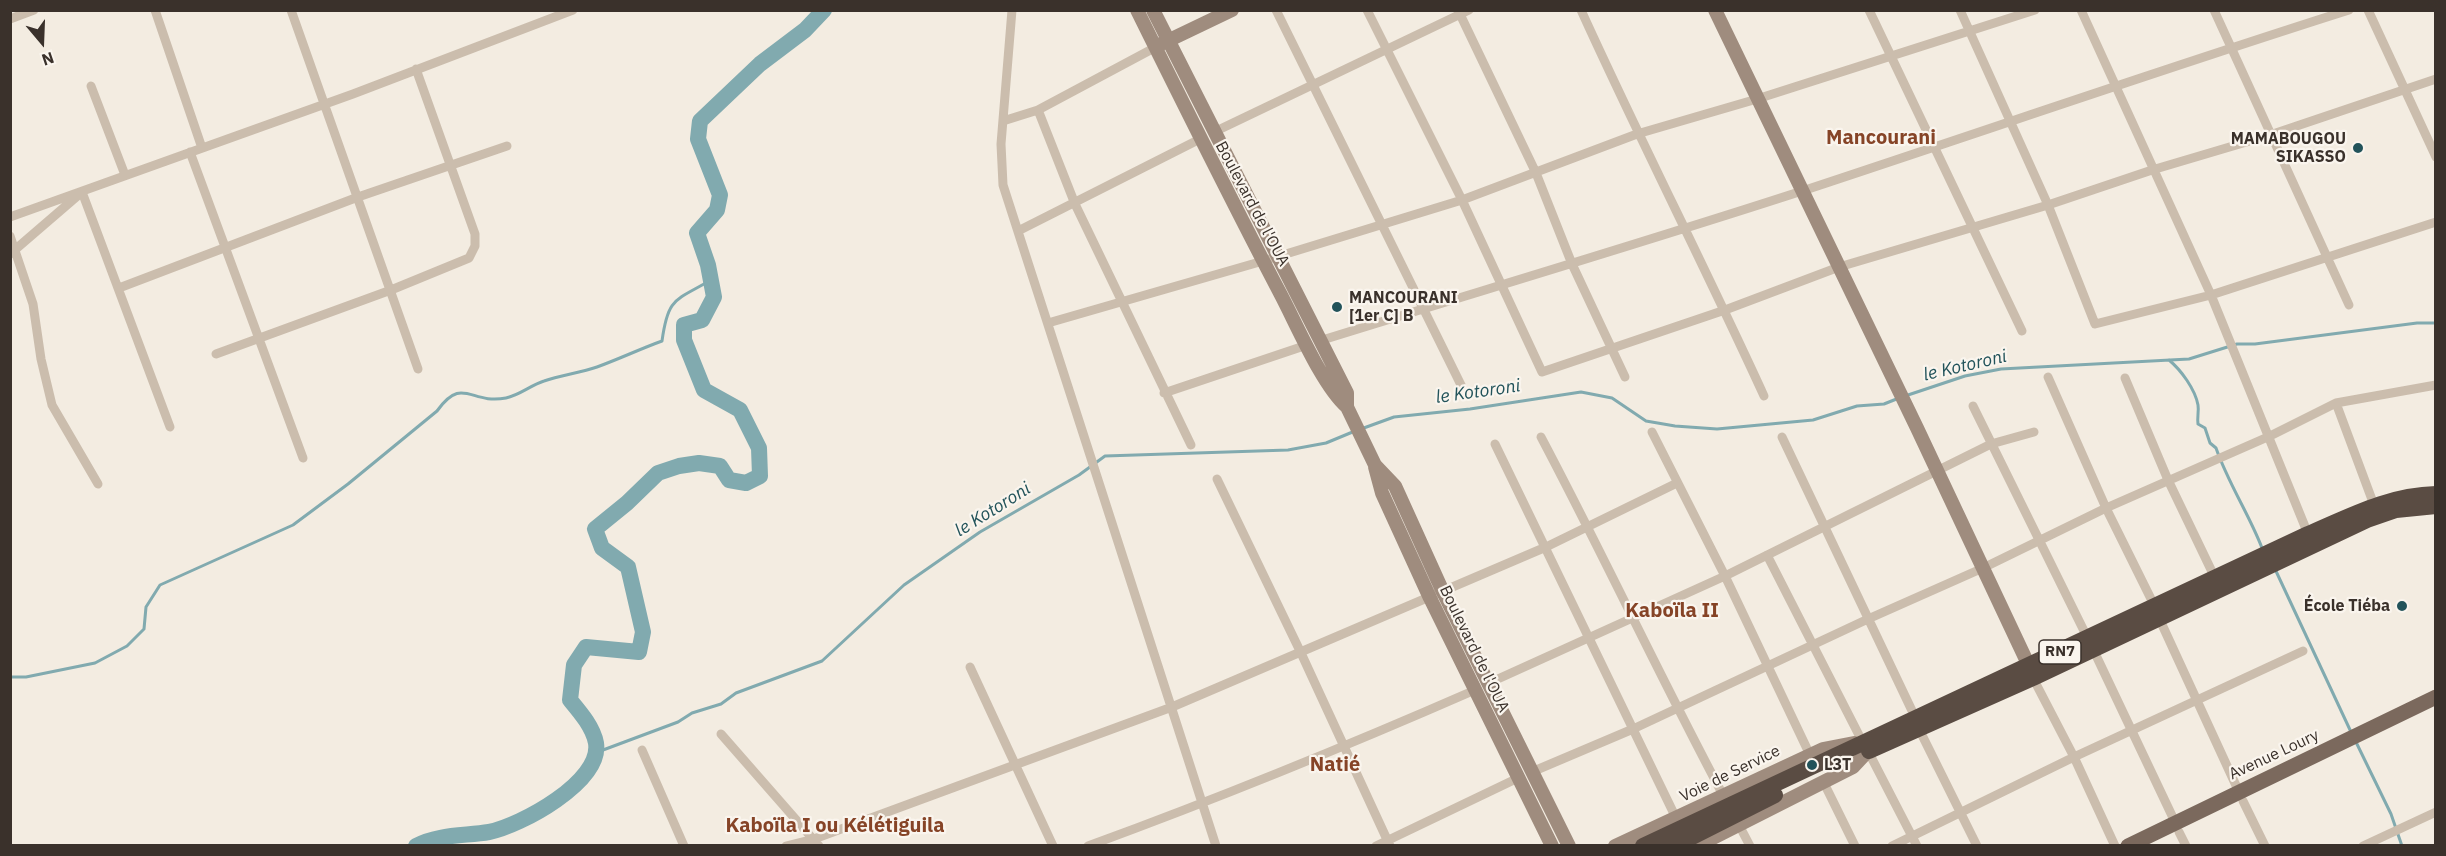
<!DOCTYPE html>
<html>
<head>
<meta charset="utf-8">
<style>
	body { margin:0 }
	#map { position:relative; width:2446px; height:856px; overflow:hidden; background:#f3ece1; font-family:"IBM Plex Sans",sans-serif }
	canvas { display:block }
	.frame { position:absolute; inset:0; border:12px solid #3a312b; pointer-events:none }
	.north { position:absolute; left:12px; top:12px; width:60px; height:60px; -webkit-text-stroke:4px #faf5ee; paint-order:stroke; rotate:161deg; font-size:16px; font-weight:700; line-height:24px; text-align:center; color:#3a312b }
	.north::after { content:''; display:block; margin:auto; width:21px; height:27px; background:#3a312b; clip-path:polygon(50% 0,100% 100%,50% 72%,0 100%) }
</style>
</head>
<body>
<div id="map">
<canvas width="2446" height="856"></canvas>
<div class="frame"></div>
<div class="north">N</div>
</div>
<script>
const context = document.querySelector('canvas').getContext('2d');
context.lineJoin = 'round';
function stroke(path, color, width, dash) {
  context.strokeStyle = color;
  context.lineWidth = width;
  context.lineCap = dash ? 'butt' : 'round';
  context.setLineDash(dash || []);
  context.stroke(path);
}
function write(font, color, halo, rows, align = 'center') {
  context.font = font + ' "IBM Plex Sans",sans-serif';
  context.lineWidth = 4.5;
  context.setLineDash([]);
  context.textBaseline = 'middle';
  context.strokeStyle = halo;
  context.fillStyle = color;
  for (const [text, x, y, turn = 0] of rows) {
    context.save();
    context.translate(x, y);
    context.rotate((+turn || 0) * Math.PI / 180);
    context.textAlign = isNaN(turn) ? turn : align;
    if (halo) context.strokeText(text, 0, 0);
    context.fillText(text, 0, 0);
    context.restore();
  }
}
const stream = new Path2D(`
	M2169 360C2181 370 2195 389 2198 405 2199 411 2197 417 2198 424L2205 428 2210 443 2216 448C2228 483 2249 514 2262 548
	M1905 396 1965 376 2001 369 2189 359 2237 344H2255L2417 323H2436
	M1361 429 1394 417 1470 409 1581 392 1612 398 1646 421 1675 426 1717 429 1813 420 1857 406 1884 404 1899 398
	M2275 569 2351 732
	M10 677H26L95 663 127 646 144 629 146 607 160 585 293 525 348 484 437 411C463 375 470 405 506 398 520 395 531 385 544 381 561 375 580 373 597 367 619 359 640 349 662 341 668 297 675 301 711 280
	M2355 740 2391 814 2402 846
	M595 753 678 722 692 713 721 704 736 693 822 661 904 585 980 532 1079 475 1105 456 1288 450 1326 443 1355 431`);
const river = new Path2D(`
	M416 846C438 834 466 836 489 832 520 826 602 782 596 743 593 727 580 712 570 700L574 665 586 647 639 652 643 632 628 567 602 548 595 529 627 503 658 473 679 466 699 463 720 466 729 480 746 483 760 476 759 448 740 410 704 390 684 340V325L702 320 714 297 708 265 697 233 717 210 720 195 698 139 700 121 760 64 805 30 824 10`);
const street = new Path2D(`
	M155 10 202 148
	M291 10 418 369
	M1012 10 1001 144 1003 185 1216 846
	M1276 10 1462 387
	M1367 10 1462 200 1542 372 1725 310 1839 267 2048 205 2152 170 2270 135 2436 79
	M1458 10 1536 173 1572 264 1625 377
	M1581 10C1640 140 1705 267 1764 396
	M1869 10 2022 331
	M1960 10 2048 205 2095 324 2211 295 2436 222
	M2081 10 2211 295 2308 534
	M2214 10 2349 305
	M2368 10 2436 157
	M10 19 34 10
	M91 86 125 175
	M1038 110 1075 204 1191 445
	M1003 121 1038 110 1156 47
	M1214 132 1469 10
	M190 152 303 458
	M10 217 353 94 573 10
	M1018 231 1200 139
	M10 236 33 304 41 359 52 405 98 484
	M10 254 82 192 170 427
	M119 288 358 197 507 146
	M1048 323 1263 261 1462 200 1637 134 1757 99 2035 10
	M1319 341C1480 291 1642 243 1802 191 1984 131 2166 68 2349 10
	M216 354 391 290 469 258 475 246V234L416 69
	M2048 377 2106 508 2155 607
	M2125 378 2168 480 2215 578
	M1164 393 1307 345
	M2336 403 2374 505
	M1973 406 2088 639
	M1652 432 1725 576 1810 755
	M1541 437C1604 556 1660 677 1723 795
	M1782 437 1915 717
	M1495 444 1676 818
	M1217 479 1301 653 1390 846
	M1767 555 1862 741
	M2159 618 2239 792
	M2093 649 2175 822
	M970 667 1053 846
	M2033 678 2074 757 2115 846
	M1489 683 1725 576 1991 444 2034 432
	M1919 729 1977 846
	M721 734 819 846
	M642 750 684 846
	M1868 751 1917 846
	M1534 771 1633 729 1868 619 1983 568 2106 508 2270 436 2336 403 2436 385
	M1824 783 1855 846
	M2243 801 2265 846
	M1739 825 1750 846
	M2179 832 2186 846
	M786 846 814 839 1172 707 1546 547 1677 483
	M1088 846C1219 798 1347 746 1475 690
	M1376 846 1518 778
	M1892 846 2074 757 2303 651
	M2363 846 2436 812`);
const secondary = new Path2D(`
	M1137 10C1184 105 1231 200 1280 293 1297 325 1322 385 1347 407
	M1153 10 1347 393V407L1375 465 1395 486 1443 592 1569 846
	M1715 10 1917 428 2029 666
	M1161 44 1232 10
	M1375 467 1382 493 1430 598 1552 846
	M1615 846 1823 749 1854 743
	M1697 846 1853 767 1868 751`);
const primary = new Path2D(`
	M2128 846 2436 697`);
const highway = new Path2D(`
	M1869 751 2033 678 2367 520 2396 510 2436 506
	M1643 846 2308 534C2350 516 2389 495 2436 494
	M1674 846 1775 795`);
const markers = [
	[2358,148,6,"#22535a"],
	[1337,307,6,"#22535a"],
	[2402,606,6,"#22535a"],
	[1812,765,6,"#22535a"]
];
const shields = [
	[2060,652,42]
];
const shieldNames = [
	["RN7",2060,652]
];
const poiNames = [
	["MAMABOUGOU",2346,139],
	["SIKASSO",2346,157],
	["MANCOURANI",1349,298,"left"],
	["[1er C] B",1349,316,"left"],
	["École Tiéba",2390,606],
	["L3T",1824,765,"left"]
];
const streetNames = [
	["Boulevard de l'OUA",1252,204,62],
	["Boulevard de l'OUA",1474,649,64],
	["Avenue Loury",2274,755,-25],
	["Voie de Service",1730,774,-26]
];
const waterNames = [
	["le Kotoroni",1965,366,-13],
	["le Kotoroni",1478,392,-8],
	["le Kotoroni",993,510,-32]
];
const quarterNames = [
	["Mancourani",1881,138],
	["Kaboïla II",1672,611],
	["Natié",1335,765],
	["Kaboïla I ou Kélétiguila",835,826]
];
stroke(stream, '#81aaaf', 3);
stroke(river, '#81aaaf', 16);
stroke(street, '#cbbdad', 9);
stroke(secondary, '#9f8c7e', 14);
stroke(primary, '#7b695d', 15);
stroke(highway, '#5a4c43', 16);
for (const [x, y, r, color] of markers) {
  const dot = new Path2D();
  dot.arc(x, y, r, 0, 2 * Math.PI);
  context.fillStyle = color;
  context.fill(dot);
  stroke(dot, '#faf5ee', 2);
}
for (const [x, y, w] of shields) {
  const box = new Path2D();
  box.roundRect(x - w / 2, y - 12, w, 24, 4.5);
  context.fillStyle = '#faf5ee';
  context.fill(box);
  stroke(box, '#3a312b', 1.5);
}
write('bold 15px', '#3a312b', null, shieldNames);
write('bold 16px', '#3a312b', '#faf5ee', poiNames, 'right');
write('16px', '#3a312b', '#faf5ee', streetNames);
write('italic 18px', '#22535a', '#faf5ee', waterNames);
write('bold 20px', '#864427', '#faf5ee', quarterNames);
</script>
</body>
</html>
